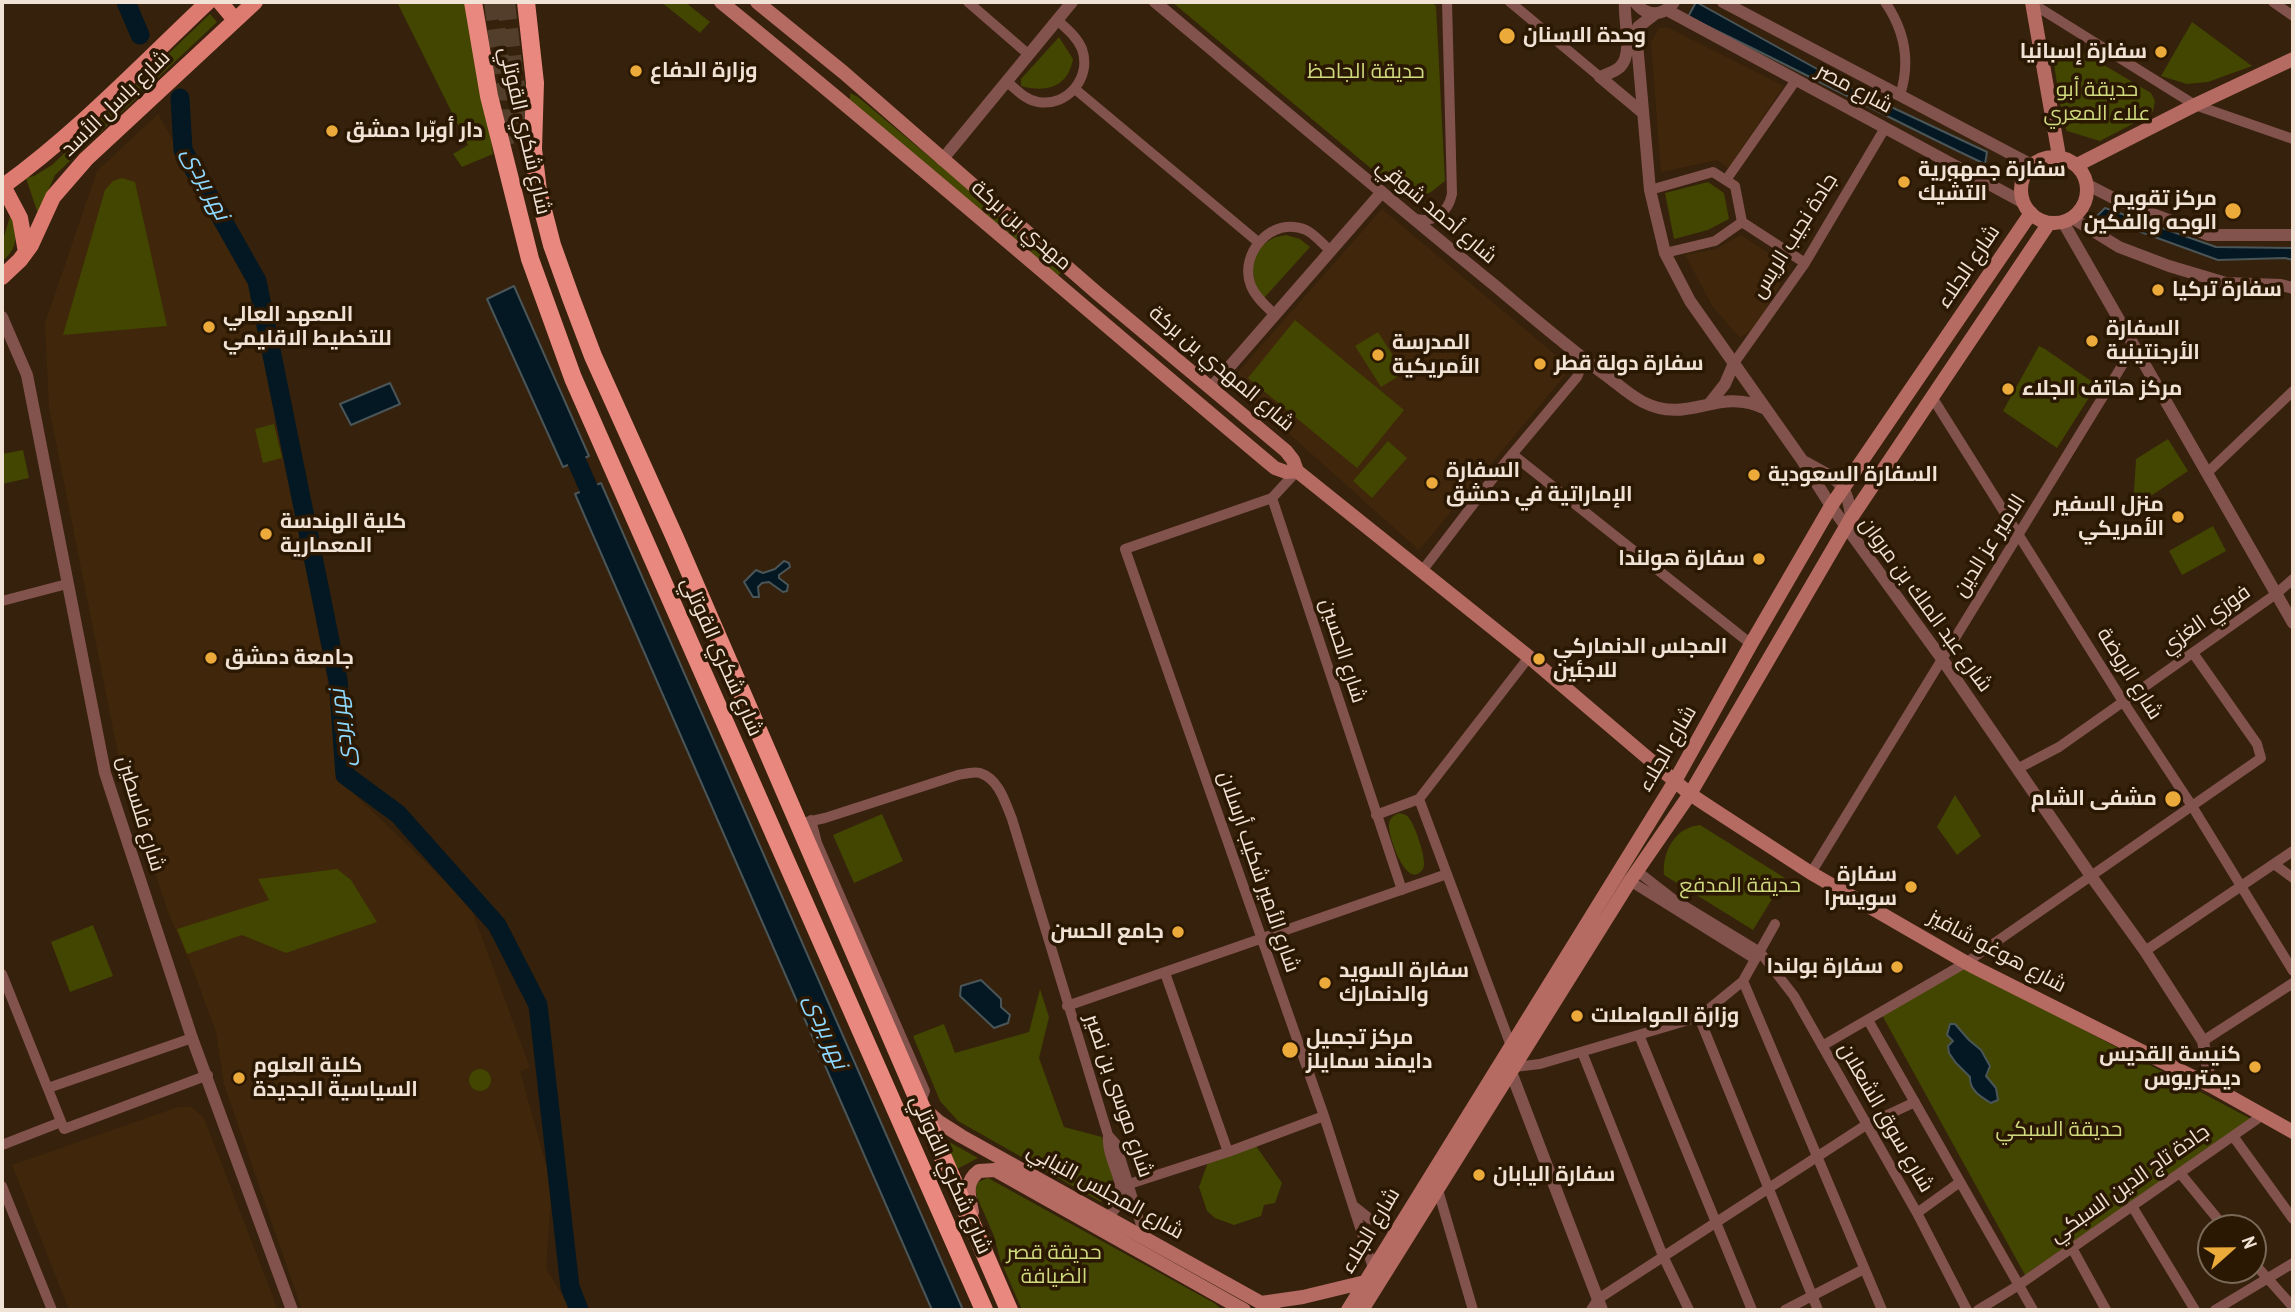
<!DOCTYPE html>
<html>
<head>
<meta charset="utf-8">
<style>
	body { margin:0 }
	#map { position:relative; width:2295px; height:1312px; overflow:hidden; background:#36210c; font-family:"Archivo Narrow",sans-serif }
	canvas { display:block }
	.frame { position:absolute; inset:0; border:4px solid #f0e2d5; pointer-events:none }
	.north { position:absolute; left:2197px; top:1214px; width:70px; height:70px; box-sizing:border-box; background:#2b1803; border:2px solid #7a6957; border-radius:50%; rotate:69deg; font-size:19px; font-weight:700; line-height:28px; text-align:center; color:#f0e2d5 }
	.north::after { content:''; display:block; margin:auto; width:24px; height:32px; background:#ebaa39; clip-path:polygon(50% 0,100% 100%,50% 72%,0 100%) }
</style>
</head>
<body>
<div id="map">
<canvas width="2295" height="1312"></canvas>
<div class="frame"></div>
<div class="north">N</div>
</div>
<script>
const context = document.querySelector('canvas').getContext('2d');
context.lineJoin = 'round';
function fillPath(path, color) {
  context.fillStyle = color;
  context.fill(path, 'evenodd');
}
function stroke(path, color, width, dash) {
  context.strokeStyle = color;
  context.lineWidth = width;
  context.lineCap = dash ? 'butt' : 'round';
  context.setLineDash(dash || []);
  context.stroke(path);
}
function write(font, color, halo, rows, align = 'center') {
  context.font = font + ' "Archivo Narrow",Cairo,sans-serif';
  context.lineWidth = 7;
  context.setLineDash([]);
  context.textBaseline = 'middle';
  context.strokeStyle = halo;
  context.fillStyle = color;
  for (const [text, x, y, turn = 0] of rows) {
    context.save();
    context.translate(x, y);
    context.rotate((+turn || 0) * Math.PI / 180);
    context.textAlign = isNaN(turn) ? turn : align;
    if (halo) context.strokeText(text, 0, 0);
    context.fillText(text, 0, 0);
    context.restore();
  }
}
const built = new Path2D(`
	M1659 28H1669L1784 86 1728 168 1717 160 1661 172 1651 42Z
	M158 114 253 279 347 787 470 905 530 1068 520 1071 547 1169 551 1196 546 1268 571 1310H302L224 1084 216 1032 192 967 168 912 120 764 49 407 45 323 97 171Z
	M1382 209 1571 368 1419 550 1230 381Z
	M1741 235 1790 267 1756 327 1740 338 1713 307 1685 255 1716 249Z
	M178 1107H191L204 1118 278 1310H69L12 1165Z`);
const green = new Path2D(`
	M397 2H470L493 154 462 167 453 154 468 145Z
	M661 2H685L710 22 700 33Z
	M1172 2H1431L1436 6 1445 181 1431 192 1415 199 1398 191Z
	M210 14 217 22 55 175 38 214 26 178 34 176 52 165Z
	M2192 22 2252 66 2208 82 2187 84 2161 76Z
	M1059 37 1073 59C1068 87 1047 93 1021 86V79Z
	M2062 45 2072 46 2151 93 2155 101 2153 111 2148 116 2100 141 2067 131 2063 123 2052 51Z
	M850 93 858 97 1064 269 1057 277 850 103Z
	M122 178 135 182 167 326 63 335 105 190 113 181Z
	M1708 182 1724 193 1729 219 1708 230 1674 239 1665 193Z
	M11 213C18 231 19 249 2 261V243Z
	M1286 235 1300 239 1310 247 1264 298C1249 281 1248 253 1270 240 1274 237 1281 236 1286 235Z
	M1295 320 1404 410 1357 468 1248 378Z
	M1378 332 1404 373 1381 387 1355 346Z
	M2039 346 2045 349 2097 385 2057 448 2003 411Z
	M274 424 282 458 263 463 255 429Z
	M2168 439 2188 471 2133 508 2136 459Z
	M1388 441 1407 458 1372 498 1353 481Z
	M23 450 29 478 2 484V454Z
	M2213 526 2226 551 2182 575 2169 551Z
	M1955 795 1981 836 1957 855 1937 827Z
	M1400 813C1405 815 1406 814 1409 818 1415 825 1428 862 1423 869 1407 893 1387 834 1389 824 1390 817 1394 815 1400 813Z
	M882 814 903 861 854 883 833 835Z
	M1700 825 1785 878 1753 930 1664 875C1662 852 1675 827 1700 825Z
	M337 869 351 880 377 922 286 953 242 935 187 954 177 929 269 900 258 879Z
	M93 925 113 976 70 992 51 942Z
	M1964 966 2251 1119 2025 1275 1882 1015Z
	M1040 989 1049 1017 1039 1058 1064 1127 1102 1137 1115 1176 1101 1202 958 1121 940 1101 913 1036 944 1024 955 1053 1029 1032Z
	M469 1080a11 11 0 1 1 22 0a11 11 0 1 1-22 0Z
	M944 1139 978 1158 957 1169Z
	M1256 1146 1282 1183 1275 1203 1264 1205 1261 1216 1234 1225 1215 1218 1207 1211 1199 1187 1208 1162Z
	M988 1178 1214 1303 1222 1310H1022L1000 1259 994 1236 977 1197 975 1188 978 1182Z`);
const water = new Path2D(`
	M1696 2 1855 90 1987 152 1985 164C1885 117 1788 64 1688 17Z
	M2105 208 2216 247 2293 248V260L2285 258 2218 260 2127 227 2095 218Z
	M514 286 589 456 563 467 487 299Z
	M390 383 400 404 351 425 340 404Z
	M601 483 963 1310H932C815 1037 692 767 575 494Z
	M784 561 789 563 790 567 779 575V578L788 585 787 591 783 592 769 582 762 583 758 587 759 597H753L744 582 756 570 763 573 775 569Z
	M981 980 1001 999V1007L1010 1015 1008 1023 994 1028 960 996 961 986Z
	M1950 1024H1955L1969 1040 1981 1050 1990 1066 1986 1076 1996 1088 1998 1100 1991 1103C1981 1097 1969 1090 1970 1077L1956 1063 1949 1053 1948 1046 1953 1041 1947 1035Z`);
const river = new Path2D(`
	M126 2 140 35
	M180 98 183 150 257 281 338 680 345 775 398 814 497 925 538 1005 570 1287 579 1310
	M566 437 599 512`);
const trunkTunnel = new Path2D(`
	M493 2 504 89 505 144
	M506 2 515 81 531 142`);
const minor = new Path2D(`
	M968 2 1028 54
	M1510 2 1600 77
	M1885 2C1905 31 1911 61 1900 95
	M2273 2 2293 16
	M2033 4 2195 105 2293 139
	M1006 81C1016 89 1025 100 1038 102 1068 107 1092 77 1082 49 1077 37 1066 28 1057 20
	M1075 89 1258 242
	M1726 180 1796 80
	M1650 190 1713 172 1735 186 1742 222 1715 241 1665 253
	M1415 219C1434 223 1448 213 1452 194L1447 2
	M1742 222 1805 263
	M1275 315C1266 306 1256 298 1251 286 1238 254 1272 215 1306 230 1315 234 1323 245 1331 251
	M1734 363 1805 263 1885 128
	M1932 397 2124 703 2192 806 2293 971
	M1512 454 1751 644
	M1297 471 1272 498 1125 549 1324 1116 1373 1268
	M2207 473 2293 391
	M1272 498 1402 890
	M1422 571 1504 464 1577 377 1584 360
	M2 601 67 584
	M2017 769 2059 747 2276 594 2293 579
	M1419 799 1511 1046
	M1376 815 1419 799 1529 657
	M811 820 817 843 925 1091 920 1104
	M798 824 825 818 958 775C964 774 974 771 980 773 999 779 1005 802 1012 819L1108 1135 1116 1144 1145 1238
	M2274 864 2293 878
	M1637 871 1673 899 1760 952 1794 996 1917 1213 1967 1310
	M1811 873 2134 346
	M1630 881 1755 959
	M2145 951 2293 851
	M1165 973 1228 1152
	M2 974 64 1129 208 1075
	M1743 981 1882 1310
	M1067 1006 1447 874
	M1699 1017 1818 1310
	M1868 1020 2033 1310
	M1639 1035 1752 1310
	M2203 1041 2293 983
	M1822 1046 1967 962 2261 758 2257 744 2193 653
	M1582 1052 1663 1256 1689 1310
	M1514 1067 1540 1064 1699 1017 1743 981 1775 924
	M48 1088 192 1038
	M2233 1136 2293 1219
	M2 1145 61 1122
	M2180 1173 2225 1228
	M2 1186 52 1310
	M1120 1187 1228 1152 1324 1116
	M1438 1190 1473 1310
	M2132 1206 2195 1310
	M1355 1207 1370 1219 1396 1230
	M1917 1213 1960 1182
	M1107 1217C1139 1193 1105 1166 1108 1135
	M2072 1248 2106 1310
	M2253 1262 2293 1307
	M1591 1310 1598 1299 1866 1125 1915 1102
	M1785 1310 1864 1269
	M1978 1310 2019 1285 2263 1115
	M2215 1310 2293 1263`);
const tertiary = new Path2D(`
	M1155 2C1267 96 1379 191 1493 284 1529 314 1566 346 1604 374 1617 383 1629 395 1643 402 1690 426 1717 385 1766 409
	M1625 2C1623 18 1634 54 1620 67 1615 72 1606 74 1600 77L1643 113
	M1635 2C1646 17 1663 17 1674 2
	M1723 2 2032 165
	M1667 10 2024 203
	M1655 14 1638 27 1637 43 1650 190 1665 253 1690 301 1802 460 1831 506 1942 659 2091 876 2145 951 2203 1041 2211 1086
	M942 160 1072 2
	M2088 185 2119 201 2208 235H2293
	M2072 218 2119 247 2169 266 2226 283 2281 285 2293 288
	M2063 222 2293 623
	M2 317 27 375 105 773 192 1038 292 1310
	M1211 388 1382 192
	M1710 403 1725 384 1734 363
	M1805 462C1835 479 1848 481 1851 518
	M1511 1072 1602 1310`);
const secondary = new Path2D(`
	M721 2C908 154 1090 313 1275 468L1286 472 1297 471
	M757 2 843 72 1097 293 1286 451 1293 460 1297 471 1529 657 1690 794 1708 806 1811 873 1972 966 2211 1086 2293 1132
	M2032 2 2059 156
	M2021 190a33 33 0 1 1 66 0a33 33 0 1 1-66 0Z
	M2077 165 2195 105 2293 59
	M921 1106 939 1122 961 1136 1274 1310
	M972 1212C969 1196 964 1182 979 1171L995 1170 1244 1310
	M1261 1303 1303 1297 1365 1282
	M1348 1310 1675 781 1751 644 1831 506 2031 213
	M1362 1310 1630 881 1690 794 1851 518 2049 223`);
const primary = new Path2D(`
	M220 2 235 20
	M2 184 20 218 26 252
	M2 187C77 133 141 65 208 2
	M2 277 20 260 31 245 53 197 86 159 255 2`);
const trunk = new Path2D(`
	M473 2 489 96 530 259 573 378 984 1310
	M526 2 535 83 533 149 538 191 552 245 571 298 593 356 675 538 1009 1310`);
const markers = [
	[1507,36,9,"#ebaa39"],
	[2161,52,7,"#ebaa39"],
	[636,71,7,"#ebaa39"],
	[332,131,7,"#ebaa39"],
	[1904,182,7,"#ebaa39"],
	[2233,211,9,"#ebaa39"],
	[2158,290,7,"#ebaa39"],
	[209,327,7,"#ebaa39"],
	[2092,341,7,"#ebaa39"],
	[1378,355,7,"#ebaa39"],
	[1540,364,7,"#ebaa39"],
	[2008,389,7,"#ebaa39"],
	[1754,475,7,"#ebaa39"],
	[1432,483,7,"#ebaa39"],
	[2178,517,7,"#ebaa39"],
	[266,534,7,"#ebaa39"],
	[1759,559,7,"#ebaa39"],
	[211,658,7,"#ebaa39"],
	[1539,659,7,"#ebaa39"],
	[2173,799,9,"#ebaa39"],
	[1911,887,7,"#ebaa39"],
	[1178,932,7,"#ebaa39"],
	[1897,967,7,"#ebaa39"],
	[1325,983,7,"#ebaa39"],
	[1577,1016,7,"#ebaa39"],
	[1290,1050,9,"#ebaa39"],
	[2255,1067,7,"#ebaa39"],
	[239,1078,7,"#ebaa39"],
	[1479,1175,7,"#ebaa39"]
];
const poiNames = [
	["وحدة الاسنان",1523,36],
	["سفارة إسبانيا",2147,52,"right"],
	["وزارة الدفاع",650,71],
	["دار أوبّرا دمشق",346,131],
	["سفارة جمهورية",1918,170],
	["التشيك",1918,194],
	["مركز تقويم",2217,199,"right"],
	["الوجه والفكين",2217,223,"right"],
	["سفارة تركيا",2172,290],
	["المعهد العالي",223,315],
	["للتخطيط الاقليمي",223,339],
	["السفارة",2106,329],
	["الأرجنتينية",2106,353],
	["المدرسة",1392,343],
	["الأمريكية",1392,367],
	["سفارة دولة قطر",1554,364],
	["مركز هاتف الجلاء",2022,389],
	["السفارة",1446,471],
	["الإماراتية في دمشق",1446,495],
	["السفارة السعودية",1768,475],
	["منزل السفير",2164,505,"right"],
	["الأمريكي",2164,529,"right"],
	["كلية الهندسة",280,522],
	["المعمارية",280,546],
	["سفارة هولندا",1745,559,"right"],
	["المجلس الدنماركي",1553,647],
	["للاجئين",1553,671],
	["جامعة دمشق",225,658],
	["مشفى الشام",2157,799,"right"],
	["سفارة",1897,875,"right"],
	["سويسرا",1897,899,"right"],
	["جامع الحسن",1164,932,"right"],
	["سفارة بولندا",1883,967,"right"],
	["سفارة السويد",1339,971],
	["والدنمارك",1339,995],
	["وزارة المواصلات",1591,1016],
	["مركز تجميل",1306,1038],
	["دايمند سمايلز",1306,1062],
	["كنيسة القديس",2241,1055,"right"],
	["ديمتريوس",2241,1079,"right"],
	["كلية العلوم",253,1066],
	["السياسية الجديدة",253,1090],
	["سفارة اليابان",1493,1175]
];
const parkNames = [
	["حديقة الجاحظ",1366,72],
	["حديقة أبو",2097,90],
	["علاء المعري",2097,114],
	["حديقة المدفع",1740,886],
	["حديقة السبكي",2059,1130],
	["حديقة قصر",1054,1253],
	["الضيافة",1054,1277]
];
const streetNames = [
	["شارع مصر",1854,89,28],
	["شارع باسل الأسد",116,104,-44],
	["شارع شكري القوتلي",524,131,77],
	["شارع أحمد شوقي",1436,212,40],
	["مهدي بن بركة",1021,226,41],
	["جادة نجيب الريس",1795,236,-58],
	["شارع الجلاء",1969,267,-56],
	["شارع المهدي بن بركة",1221,369,40],
	["الامير عز الدين",1990,546,-58],
	["شارع عبد الملك بن مروان",1925,605,54],
	["فوزي الغزي",2206,620,-35],
	["شارع الحسين",1342,651,72],
	["شارع شكري القوتلي",721,657,66],
	["شارع الروضة",2129,674,58],
	["شارع الجلاء",1668,749,-60],
	["شارع فلسطين",140,814,73],
	["شارع الأمير شكيب أرسلان",1258,872,71],
	["شارع هوغو شافيز",1997,952,28],
	["شارع موسى بن نصير",1118,1096,71],
	["شارع سوق الشعلان",1885,1118,60],
	["شارع شكري القوتلي",950,1175,66],
	["جادة تاج الدين السبكي",2130,1184,-35],
	["شارع المجلس النيابي",1105,1192,29],
	["شارع الجلاء",1371,1231,-59]
];
const waterNames = [
	["نهر بردى",205,184,63],
	["نهر بردى",343,728,-97],
	["نهر بردى",825,1032,67]
];
fillPath(built, '#40260a');
fillPath(green, '#424601');
fillPath(water, '#031822');
stroke(water, '#4a5558', 2);
stroke(river, '#031822', 19);
stroke(trunkTunnel, '#523e2a', 18, [18, 9]);
stroke(minor, '#82524d', 10);
stroke(tertiary, '#82524d', 12);
stroke(secondary, '#b56a62', 14);
stroke(primary, '#dd7b71', 16);
stroke(trunk, '#e8887e', 18);
for (const [x, y, r, color] of markers) {
  const dot = new Path2D();
  dot.arc(x, y, r, 0, 2 * Math.PI);
  context.fillStyle = color;
  context.fill(dot);
  stroke(dot, '#2b1803', 2.5);
}
write('bold 21px', '#f0e2d5', '#2b1803', poiNames, 'left');
write('21px', '#cfd97e', '#2b1803', parkNames);
write('21px', '#f0e2d5', '#2b1803', streetNames);
write('italic 23px', '#8dd8ff', '#2b1803', waterNames);
</script>
</body>
</html>
